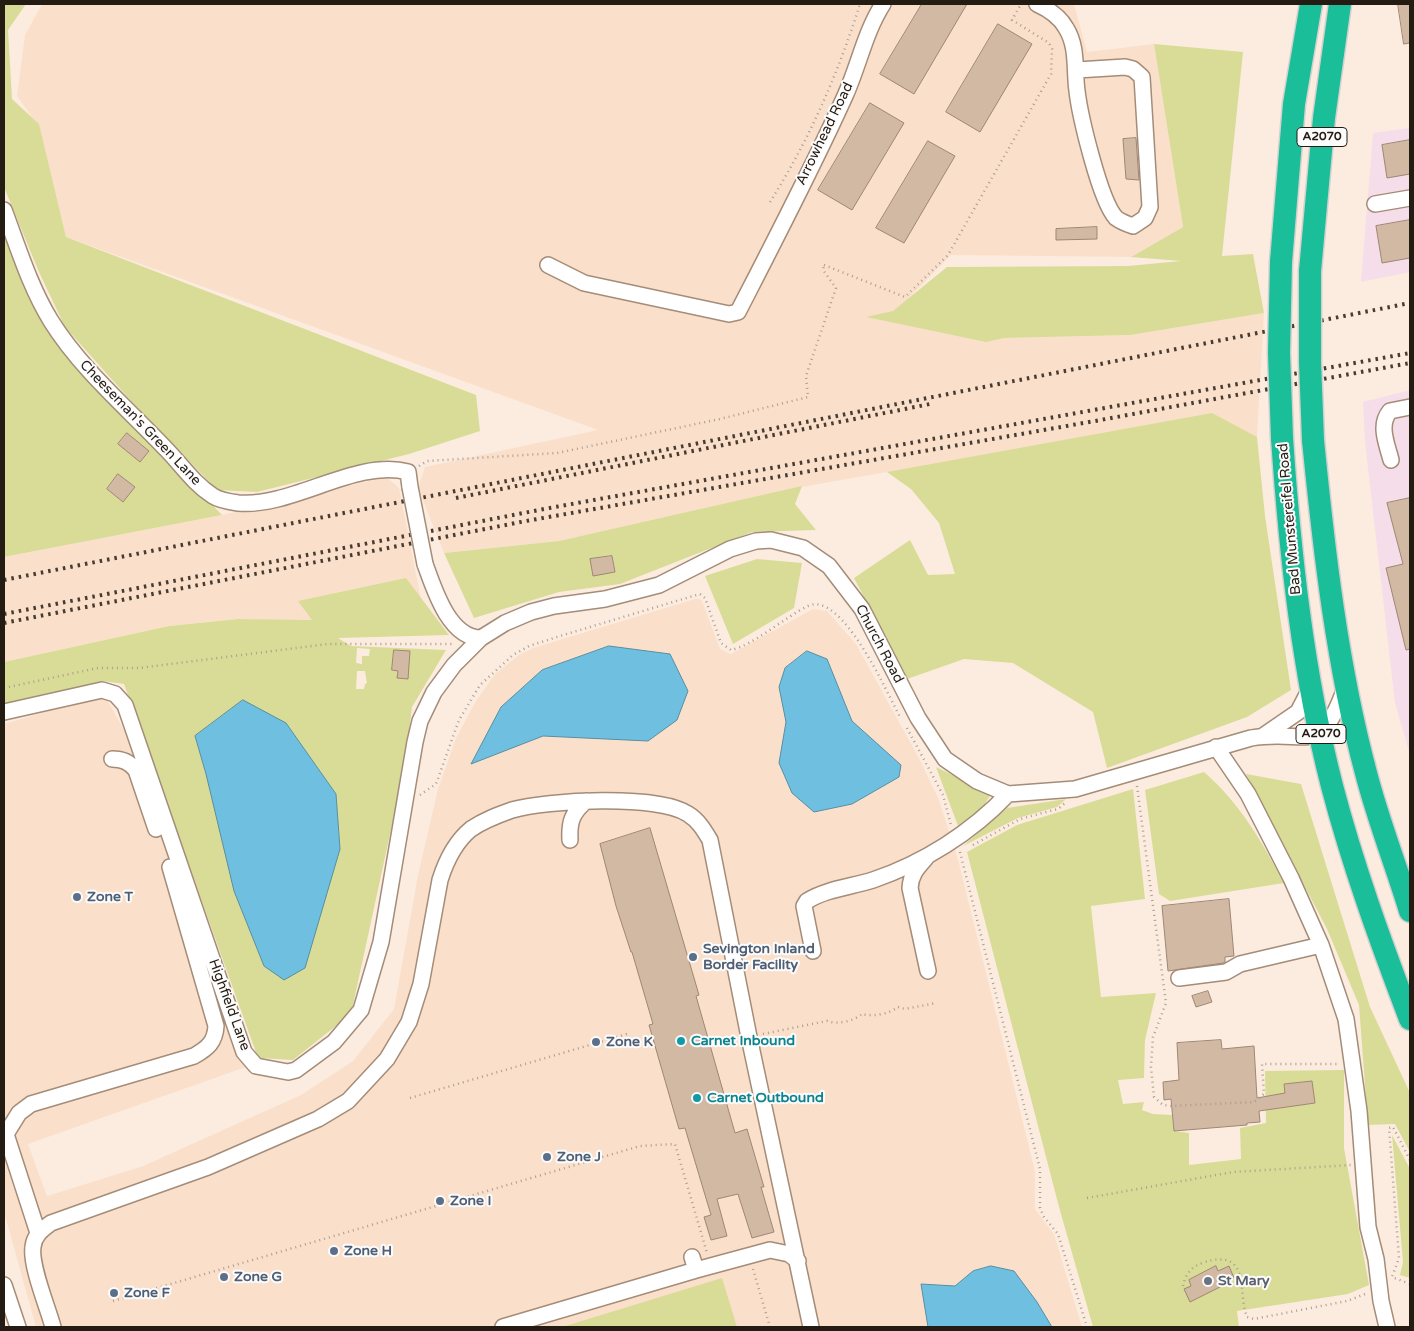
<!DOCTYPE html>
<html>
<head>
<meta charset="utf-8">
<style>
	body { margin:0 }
	#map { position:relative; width:1414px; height:1331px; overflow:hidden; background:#fcecdf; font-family:"Varela Round",sans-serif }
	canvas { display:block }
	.frame { position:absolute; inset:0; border:5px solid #241b13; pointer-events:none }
</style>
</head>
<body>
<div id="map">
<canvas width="1414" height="1331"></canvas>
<div class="frame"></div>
</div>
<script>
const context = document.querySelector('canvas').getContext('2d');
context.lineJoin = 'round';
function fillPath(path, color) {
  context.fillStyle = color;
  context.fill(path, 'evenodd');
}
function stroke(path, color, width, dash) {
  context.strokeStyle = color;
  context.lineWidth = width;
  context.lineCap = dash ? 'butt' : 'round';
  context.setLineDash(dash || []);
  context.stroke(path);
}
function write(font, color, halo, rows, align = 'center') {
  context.font = font + ' "Varela Round",sans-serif';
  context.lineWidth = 4;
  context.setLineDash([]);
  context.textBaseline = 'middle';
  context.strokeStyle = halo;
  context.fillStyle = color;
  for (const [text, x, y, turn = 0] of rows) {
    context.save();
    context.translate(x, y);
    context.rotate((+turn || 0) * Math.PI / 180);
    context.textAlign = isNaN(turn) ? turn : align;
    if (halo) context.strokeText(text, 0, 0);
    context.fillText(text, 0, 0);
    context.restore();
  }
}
const commercial = new Path2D(`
	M1410 128V272L1361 282 1373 133Z
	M1410 390V755L1395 703 1365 442 1363 402Z`);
const built = new Path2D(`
	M42 4H1074L1087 52 1154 44 1183 227 1131 257 951 255 907 300 1004 338 1131 335 1264 313 1257 437 1199 460 911 489 887 472 802 487 559 541 444 553 418 488 425 467 598 430 66 237 39 127 17 96 25 35Z
	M387 477 399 488 421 599 313 621 238 619 169 626 4 662V557L222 515Z
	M695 599H699L702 601 720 649 731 654 813 609 827 611 856 644 920 760 939 800 958 859 1035 1171V1209L1054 1234 1082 1327H36L4 1212V724L79 702 106 698 124 730 246 1067 28 1144 47 1196 143 1166 301 1095 353 1061 394 1009 418 875 438 789 456 738 476 701 495 674 519 655 533 648Z`);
const green = new Path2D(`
	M4 4H26L8 30 12 99 39 124 66 237 476 395 480 431 409 454 257 492 217 490 132 402 65 327 39 272 4 187Z
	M1154 44 1243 52 1222 256 1253 254 1264 313 1131 335 1004 338 986 342 866 317 893 311 947 267 1128 266 1181 261 1131 257 1183 227Z
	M4 233 43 320 109 398 222 515 4 557ZM127 433 149 451 140 462 118 444ZM118 474 135 487 123 502 107 489Z
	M1212 413 1257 437 1265 516 1291 690 1247 717 1107 768 1093 712 1013 663 964 659 907 679 854 578 910 540 928 575 955 574 939 523 911 489 887 472Z
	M802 486 795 504 816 530 752 532 620 584 559 592 474 618 444 553 559 541ZM612 556 615 572 593 575 591 559Z
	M757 559 802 563 794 608 733 644 705 576Z
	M406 578 449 635 338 638 351 646 446 650 412 707 405 765 351 1014 293 1060 258 1058 124 684 103 681 4 705V662L169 626 238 619 312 620 298 601ZM357 648 370 649 369 656H362V664L356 663ZM394 650 410 651 397 678 398 671 393 670ZM357 671H365L367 683 365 684 364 689H356ZM286 723 336 794 340 849 206 774 195 736Z
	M936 767 991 794 983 807 958 826Z
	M1204 772C1240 803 1262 842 1284 883L1170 901 1159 894 1145 790Z
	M1246 774 1301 784 1370 1007 1410 1093V1152L1395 1124 1368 1125 1359 1005 1327 929Z
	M1133 789 1145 899 1091 906 1101 997 1156 993 1145 1040 1144 1078 1118 1080 1123 1104 1144 1102 1142 1110 1153 1114 1172 1115 1174 1131 1189 1133V1165L1241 1159 1240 1128 1266 1123 1265 1071 1344 1070V1148L1369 1285 1348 1294 1237 1311 1239 1327H1093L1059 1207 967 852 1017 825ZM1312 1081 1315 1103 1274 1109 1285 1093 1284 1084Z
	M1066 799 1057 807 1018 818 963 846 1007 808Z
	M1392 1135 1410 1169V1278L1400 1275 1403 1262Z
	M722 1278 737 1327H562Z`);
const water = new Path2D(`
	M609 646 670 654 688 691 677 720 648 741 543 736 471 764 501 707 542 670Z
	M807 651 827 659 852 721 901 765 899 777 852 804 814 812 792 793 779 763 786 722 779 687 785 668Z
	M243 700 286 723 336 794 340 849 305 968 284 980 264 966 234 891 206 774 195 736Z
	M991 1266 1014 1271 1037 1302 1052 1327H928L921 1284 955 1286 973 1271Z`);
const building = new Path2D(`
	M922 4H967L914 94 880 74Z
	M1398 4H1410V43L1404 44Z
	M998 24 1032 44 980 132 946 112Z
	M870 103 904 123 852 210 818 190Z
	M1136 138 1139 180 1126 179 1123 139Z
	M1410 140V174L1387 178 1382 145Z
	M928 141 955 156 904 243 876 228Z
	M1410 220V258L1382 263 1376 226Z
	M1097 227V239L1056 240V229Z
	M127 433 149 451 140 462 118 444Z
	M118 474 135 487 123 502 107 489Z
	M1410 498V649L1406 650 1386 568 1403 564 1387 503Z
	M612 556 615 572 593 576 590 559Z
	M394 650 410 651 408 679 397 678 398 671 392 670Z
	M650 828 699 995 696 996 735 1133 747 1129 764 1187H761L774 1232 752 1238 738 1194 717 1199 727 1236 711 1240 704 1217 711 1215 685 1128 679 1129 649 1025 653 1024 632 952H631L616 906 600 844Z
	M1229 899 1234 956 1225 957V962L1223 963 1168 971 1162 906Z
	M1208 991 1212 1002 1196 1007 1192 996Z
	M1221 1040 1222 1049 1254 1046 1257 1098 1285 1093 1284 1084 1312 1081 1315 1103 1259 1111 1260 1122 1247 1123V1125L1174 1131 1171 1099 1164 1100 1163 1082 1179 1080 1177 1043Z
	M1216 1266 1218 1271 1229 1266 1234 1278 1223 1283 1224 1285 1190 1302 1184 1289 1191 1286 1189 1280Z`);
const path = new Path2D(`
	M770 202C809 140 838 74 860 4
	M824 265 905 297 948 255 1051 74 1052 49 1049 43 1012 20 1021 4
	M419 466 427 461 557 453 720 419 808 397 806 376 836 288 823 270 824 265
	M4 688 98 668H139L328 644H454
	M907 728 943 795 951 825
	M1137 786 1166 1003 1153 1037 1151 1067 1154 1097 1163 1105 1172 1106 1254 1102 1264 1094 1262 1064H1338
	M420 795 436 784 459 720 480 685 513 655 529 646 560 636 693 596 700 594 705 598 721 643 731 650C754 645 785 617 808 606 842 590 887 693 900 717
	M973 845 1020 819 1058 809 1065 803
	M960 852 1040 1169V1208L1044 1217 1058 1234 1087 1327
	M763 1034 827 1021C837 1025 854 1021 862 1014 873 1017 889 1014 898 1007L905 1009 936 1003
	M410 1098 627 1034
	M1410 1160 1393 1127 1389 1128 1399 1258 1392 1277 1410 1284
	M1087 1198 1233 1172 1351 1165
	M753 1269 770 1327
	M1183 1286C1185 1275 1191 1267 1202 1263 1252 1246 1237 1293 1247 1317L1254 1319 1347 1301 1368 1293
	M113 1301 640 1146 675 1144 707 1253`);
const minor = new Path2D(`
	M1037 4C1048 9 1060 17 1066 28 1078 47 1074 70 1077 91 1080 116 1100 201 1116 218 1121 222 1127 224 1133 226L1145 218 1150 207 1142 77 1133 69 1125 67 1077 70
	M1375 204 1410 198
	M4 210C18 247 30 287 51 321 81 369 126 407 165 448 181 464 193 483 213 496 219 500 231 502 238 503 292 508 356 458 408 472L410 487
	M548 265 584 283 729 314 738 312C775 240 812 169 845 96 859 65 865 32 883 4
	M1391 460C1387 444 1378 425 1390 411L1410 407
	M425 564C434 589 449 638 481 638
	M4 712 102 690 115 694 125 705 244 1052 256 1066 288 1072 296 1070 334 1042 361 1010 381 942 415 742 420 721 434 692 454 665 481 638 505 623 531 612 554 606 605 599 659 585 730 549 756 541 771 540 803 548 829 566 862 609 918 718 945 759 977 781 1008 794 1075 789 1251 738C1308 728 1319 760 1345 688
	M1263 736 1298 712 1311 687
	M1216 747 1248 794 1291 878 1321 945 1346 1019 1359 1111 1368 1227 1376 1259 1381 1301 1387 1327
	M112 759C123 759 129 762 136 770L156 829
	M570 840C569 822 572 813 586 801
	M926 858C917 868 911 874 910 888L928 971
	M813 951 804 906 807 901C826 889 851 887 873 880 923 863 971 833 1008 794
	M1179 978 1226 972 1240 964 1321 945
	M4 1128 38 1233
	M6 1134 19 1113 31 1104 194 1056C208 1048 215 1042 216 1026L170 867
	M696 1270 770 1250 789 1254 798 1261
	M4 1285 18 1327
	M53 1327C48 1308 30 1265 33 1247 34 1235 43 1229 51 1223L208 1167 318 1119 348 1101 387 1059 409 1022 421 984 440 880C446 861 455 842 471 829 484 820 498 815 512 810 547 800 658 794 688 814 698 820 704 830 710 840L749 1037 811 1327
	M503 1327 696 1270 692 1257`);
const highway = new Path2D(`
	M1281 262 1294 104 1311 4
	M1310 271 1324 118 1340 4
	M1282 438C1290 555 1303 673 1332 786 1353 866 1381 943 1410 1019
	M1313 440C1324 551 1337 665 1366 773 1378 820 1396 865 1410 911`);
const rail = new Path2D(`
	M456 498 930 404
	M4 580 1410 303
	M4 614 544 509 1410 353
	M4 623 526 521 1095 421 1410 363`);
const minorBridge = new Path2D(`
	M410 487 425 564`);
const highwayBridge = new Path2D(`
	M1281 262 1279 353 1282 438
	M1310 271V362L1313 440`);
const markers = [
	[77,897,5,"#5c6f8a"],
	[693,957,5,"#5c6f8a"],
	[681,1041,5,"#0f9aa8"],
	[596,1042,5,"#5c6f8a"],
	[697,1098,5,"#0f9aa8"],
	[547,1157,5,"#5c6f8a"],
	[440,1201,5,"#5c6f8a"],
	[334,1251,5,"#5c6f8a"],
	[224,1277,5,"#5c6f8a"],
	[1208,1281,5,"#6b7280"],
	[114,1293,5,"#5c6f8a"]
];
const shields = [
	[1322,137,50],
	[1321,734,50]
];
const shieldNames = [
	["A2070",1322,137],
	["A2070",1321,734]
];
const streetNames = [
	["Arrowhead Road",825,134,-64],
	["Cheeseman's Green Lane",140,423,46],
	["Bad Munstereifel Road",1290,519,-95],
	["Church Road",879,644,62],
	["Highfield Lane",229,1005,70]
];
const serviceNames = [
	["Zone T",87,897],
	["Sevington Inland",703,949],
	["Border Facility",703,965],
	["Zone K",606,1042],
	["Zone J",557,1157],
	["Zone I",450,1201],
	["Zone H",344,1251],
	["Zone G",234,1277],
	["Zone F",124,1293]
];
const cultureNames = [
	["Carnet Inbound",691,1041],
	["Carnet Outbound",707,1098]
];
const worshipNames = [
	["St Mary",1218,1281]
];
fillPath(commercial, '#f5dde9');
fillPath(built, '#fae0cb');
fillPath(green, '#d9dc97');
fillPath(water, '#6fc0e0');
stroke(water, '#588ea2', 1);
fillPath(building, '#d2b9a4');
stroke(building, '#9e8773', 1);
stroke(minor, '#a48c78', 18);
stroke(highway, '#d3d1d0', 25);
stroke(path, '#aa9d92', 2.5, [1, 4]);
stroke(minor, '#fff', 15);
stroke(highway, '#1abe99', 22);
stroke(rail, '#463c33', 4, [2.5, 5]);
stroke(minorBridge, '#a48c78', 18, []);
stroke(highwayBridge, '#d3d1d0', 25, []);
stroke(minorBridge, '#fff', 15);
stroke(highwayBridge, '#1abe99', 22);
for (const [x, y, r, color] of markers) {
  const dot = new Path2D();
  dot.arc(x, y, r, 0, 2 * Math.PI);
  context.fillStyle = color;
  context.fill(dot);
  stroke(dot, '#fcfcfc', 2);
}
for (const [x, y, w] of shields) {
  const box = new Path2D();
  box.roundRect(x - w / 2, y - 9.5, w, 19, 4);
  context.fillStyle = '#fcfcfc';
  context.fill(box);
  stroke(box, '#241b13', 1);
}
write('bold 12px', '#241b13', null, shieldNames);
write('14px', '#241b13', '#fcfcfc', streetNames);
write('bold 14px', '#4e5e75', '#fcfcfc', serviceNames, 'left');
write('bold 14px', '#0d838f', '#fcfcfc', cultureNames, 'left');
write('bold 14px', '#5b616d', '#fcfcfc', worshipNames, 'left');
</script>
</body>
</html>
